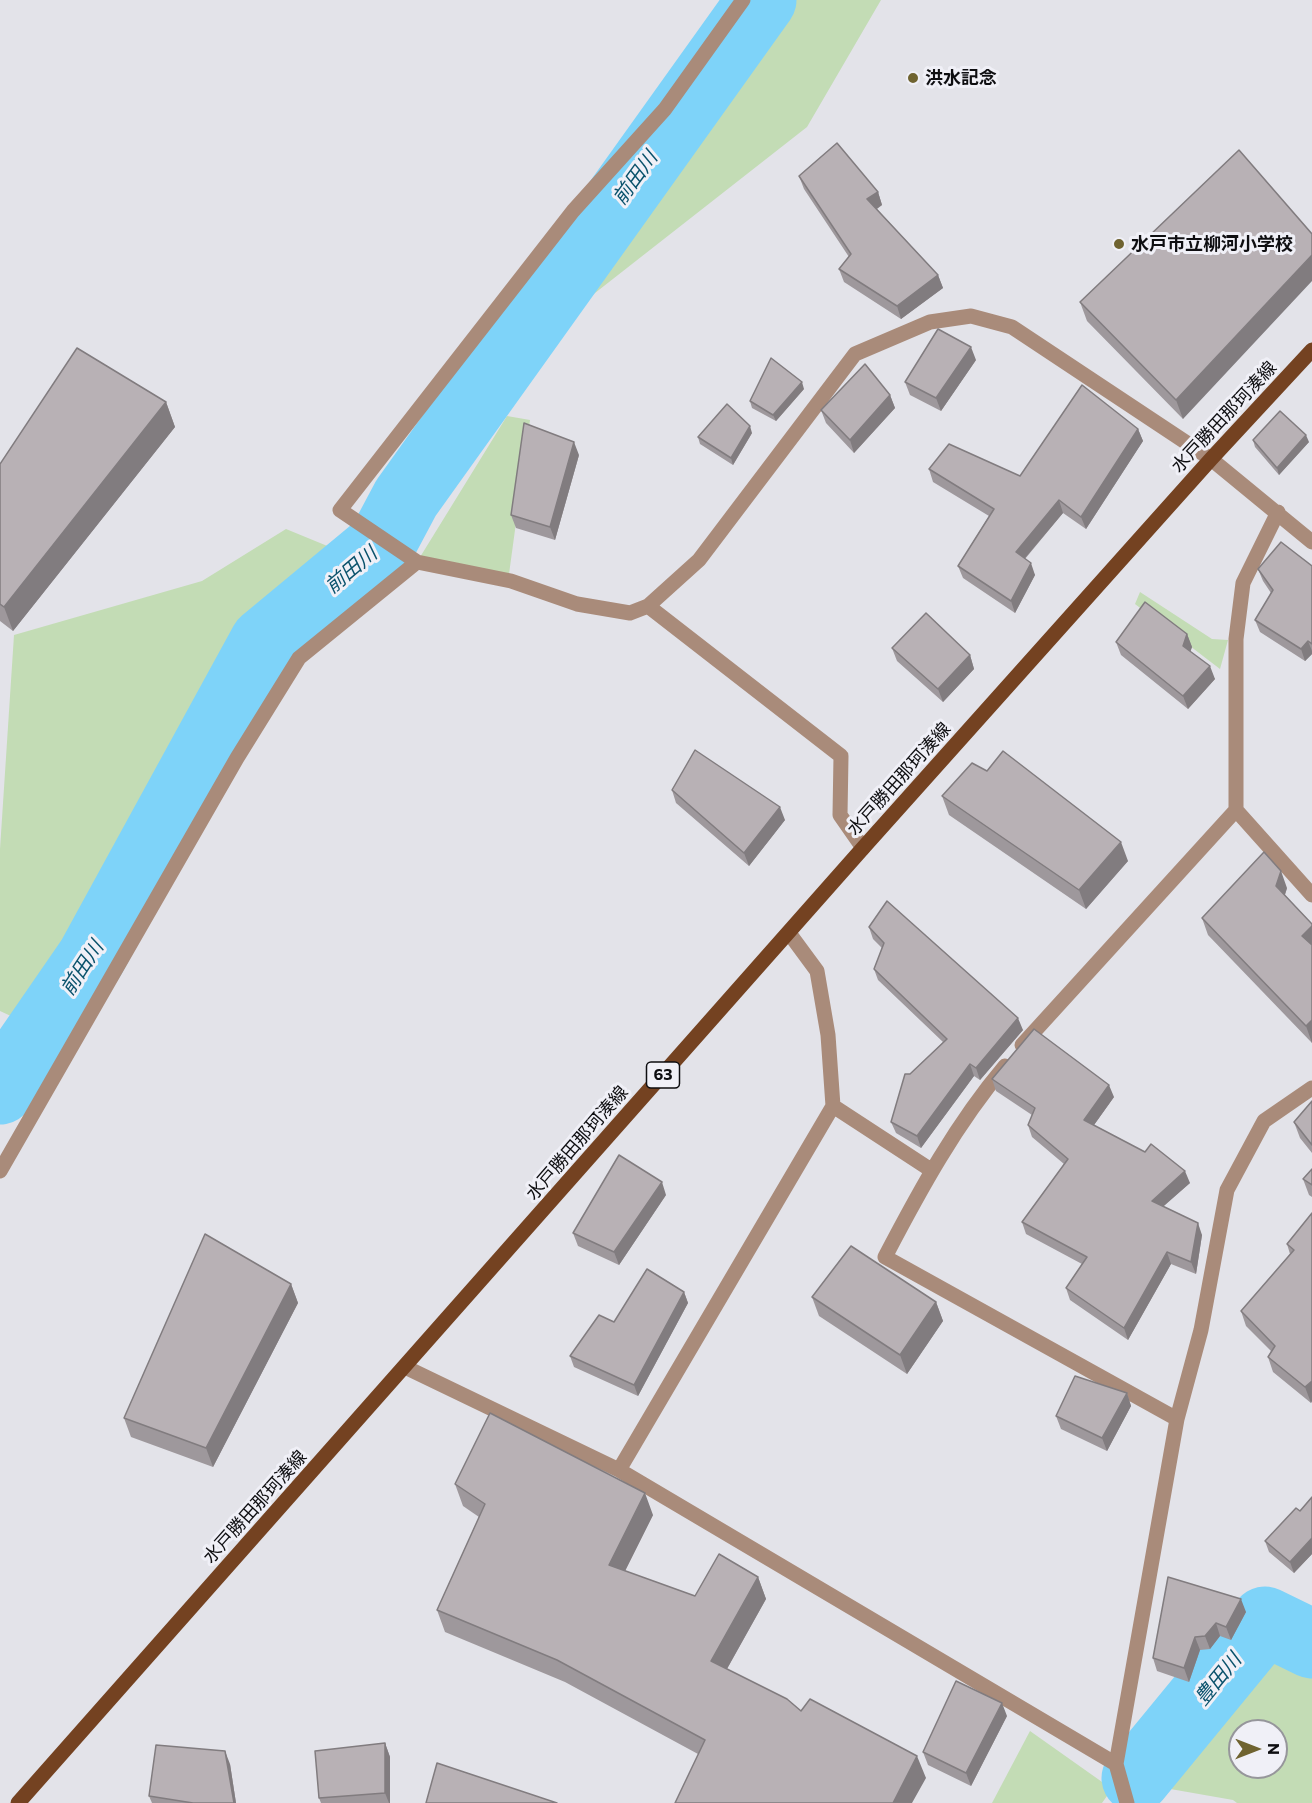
<!DOCTYPE html>
<html>
<head>
<meta charset="utf-8">
<style>
	body { margin:0 }
	#map { position:relative; width:1312px; height:1803px; overflow:hidden; background:#e3e3e9; font-family:Commissioner,sans-serif }
	canvas { display:block }
	.north { position:absolute; left:1228px; top:1719px; width:60px; height:60px; box-sizing:border-box; background:#f0f0f7; border:2px solid #96969b; border-radius:50%; rotate:90deg; font-size:16px; font-weight:700; line-height:24px; text-align:center; color:#0e0e11 }
	.north::after { content:''; display:block; margin:auto; width:21px; height:27px; background:#6f6330; clip-path:polygon(50% 0,100% 100%,50% 72%,0 100%) }
</style>
</head>
<body>
<div id="map">
<canvas width="1312" height="1803"></canvas>
<div class="north">N</div>
</div>
<script>
const context = document.querySelector('canvas').getContext('2d');
context.lineJoin = 'round';
function fillPath(path, color) {
  context.fillStyle = color;
  context.fill(path, 'evenodd');
}
function stroke(path, color, width, dash) {
  context.strokeStyle = color;
  context.lineWidth = width;
  context.lineCap = dash ? 'butt' : 'round';
  context.setLineDash(dash || []);
  context.stroke(path);
}
function write(font, color, halo, rows, align = 'center') {
  context.font = font + ' Commissioner,"Noto Sans JP",sans-serif';
  context.lineWidth = 6;
  context.setLineDash([]);
  context.textBaseline = 'middle';
  context.strokeStyle = halo;
  context.fillStyle = color;
  for (const [text, x, y, turn = 0] of rows) {
    context.save();
    context.translate(x, y);
    context.rotate((+turn || 0) * Math.PI / 180);
    context.textAlign = isNaN(turn) ? turn : align;
    if (halo) context.strokeText(text, 0, 0);
    context.fillText(text, 0, 0);
    context.restore();
  }
}
const green = new Path2D(`
	M768 0H881L807 127 535 340Z
	M507 416 530 420 509 574 417 562Z
	M286 529 359 559 253 632 26 1023 0 1011V849L14 635 202 581Z
	M1140 592 1212 639 1228 640 1220 669 1135 604Z
	M1274 1648 1312 1656V1803H1237L1233 1800 1159 1787ZM1240 1731H1276V1767H1240Z
	M1030 1731 1112 1789 1102 1803H992Z`);
const river = new Path2D(`
	M0 1090 91 958 264 642 381 545 406 498 762 0
	M1136 1778 1265 1621 1312 1644`);
const minor = new Path2D(`
	M743 0 665 109 573 211 340 510 417 562 511 581 577 604 630 613 648 606 699 560 855 354 930 322 971 316 1012 327 1211 459 1312 542
	M648 606 841 756 840 815 863 848
	M1236 810 1312 895
	M1022 1045 1236 810V639L1243 583 1278 512
	M1005 1066C956 1124 920 1190 885 1257L1177 1419
	M833 1106 931 1170
	M0 1171 237 758 299 658 417 562
	M405 1367 619 1470 1116 1764
	M619 1470 833 1106 828 1035 817 971 789 933
	M1127 1803 1116 1764 1177 1419 1201 1330 1227 1190 1264 1121 1312 1088`);
const primary = new Path2D(`
	M18 1803 863 848 1211 459 1312 350`);
const wall = new Path2D(`
	M1239 150 1183 419 1087 321 1080 302Z
	M799 176 878 192 882 205 877 209 938 275 943 288 901 319 844 282 839 269 849 257 804 189Z
	M976 360 941 411 910 395 905 382Z
	M804 389 776 421 752 408 750 401Z
	M890 395 895 408 854 453 826 423 821 410Z
	M166 402 175 427 13 631 0 621V464Z
	M1138 429 1143 441 1086 529 1063 513 1025 559 1035 575 1015 613 963 578 958 566 989 516 933 482 929 469 1020 476Z
	M752 433 733 465 700 444 698 437Z
	M1253 440 1309 442 1279 475 1255 447Z
	M579 455 555 540 516 528 511 515Z
	M1312 566V654L1305 661 1260 632 1255 620 1271 593 1263 581 1258 569Z
	M1187 634 1192 647 1190 651 1215 679 1188 709 1121 655 1116 642Z
	M892 648 970 655 974 669 943 702 897 661Z
	M672 790 785 820 749 866 676 803Z
	M942 796 1128 861 1086 909 949 815Z
	M1287 888 1285 895 1312 924V1043L1208 935 1202 918Z
	M869 927 1023 1030 980 1080 974 1076 921 1148 896 1133 891 1122 910 1074 943 1042 878 980 874 969 882 948 873 939Z
	M992 1079 1114 1097 1094 1125 1190 1183 1163 1206 1202 1235 1196 1274 1171 1264 1128 1340 1070 1300 1066 1288 1082 1264 1026 1234 1022 1222 1064 1164 1032 1137 1028 1125 1032 1115 996 1091Z
	M1312 1101V1153L1300 1138 1294 1122Z
	M1312 1169V1197L1309 1195 1303 1179Z
	M666 1195 619 1265 578 1246 573 1233Z
	M1312 1213V1401L1311 1403 1273 1372 1268 1357 1271 1351 1246 1326 1241 1311 1290 1254 1287 1244Z
	M291 1284 298 1303 213 1467 131 1437 124 1418Z
	M684 1292 688 1303 638 1396 574 1367 570 1356Z
	M812 1297 936 1302 943 1321 907 1374 819 1316Z
	M1127 1393 1131 1406 1107 1451 1061 1429 1056 1416Z
	M455 1484 653 1515 625 1571 695 1596 758 1577 766 1599 727 1669 801 1711 926 1778 698 1754 565 1682 445 1632 437 1610 479 1517 463 1506Z
	M1312 1497V1554L1294 1573 1269 1552 1265 1541 1300 1511Z
	M1168 1577 1246 1612 1231 1640 1220 1636 1210 1649 1200 1650 1189 1682 1157 1671 1153 1658Z
	M1007 1716 971 1786 928 1765 923 1752Z
	M385 1743 390 1757V1803H321L319 1798Z
	M230 1764 236 1803H152L149 1796Z`);
const shadedWall = new Path2D(`
	M878 192 882 205 872 212 867 199Z
	M1312 255V281L1183 419 1176 400Z
	M938 275 943 288 901 319 897 306Z
	M971 347 976 360 941 411 936 398Z
	M802 382 804 389 776 421 773 415Z
	M890 395 895 408 854 453 850 440Z
	M166 402 175 427 13 631 4 607Z
	M750 426 752 433 733 465 731 458Z
	M1138 429 1143 441 1086 529 1081 517Z
	M1306 435 1309 442 1279 475 1277 468Z
	M574 442 579 455 555 540 550 527Z
	M1059 500 1063 513 1020 564 1016 552Z
	M1031 563 1035 575 1015 613 1011 601Z
	M1187 634 1192 647 1188 659 1183 646Z
	M1308 641 1312 651V654L1305 661 1301 649Z
	M970 655 974 669 943 702 938 689Z
	M1210 666 1215 679 1188 709 1183 696Z
	M780 807 785 820 749 866 744 853Z
	M1121 842 1128 861 1086 909 1079 890Z
	M1281 871 1287 888 1282 903 1276 886Z
	M1312 926V950L1302 936Z
	M1018 1018 1023 1030 980 1080 976 1068Z
	M1312 1020V1043L1306 1026Z
	M970 1064 974 1076 921 1148 917 1136Z
	M1109 1085 1114 1097 1089 1132 1084 1120Z
	M1185 1171 1190 1183 1156 1213 1152 1201Z
	M662 1182 666 1195 619 1265 614 1252Z
	M1198 1223 1202 1235 1196 1274 1191 1262Z
	M1167 1252 1171 1264 1128 1340 1124 1328Z
	M291 1284 298 1303 213 1467 206 1448Z
	M684 1292 688 1303 638 1396 634 1385Z
	M936 1302 943 1321 907 1374 900 1355Z
	M1312 1381V1401L1311 1403 1305 1387Z
	M1127 1393 1131 1406 1107 1451 1102 1438Z
	M645 1493 653 1515 617 1587 609 1565Z
	M1312 1538V1554L1294 1573 1290 1562Z
	M758 1577 766 1599 719 1683 711 1661Z
	M1241 1599 1246 1612 1231 1640 1226 1627Z
	M1216 1623 1220 1636 1210 1649 1205 1636Z
	M1195 1637 1200 1650 1189 1682 1184 1668Z
	M1002 1703 1007 1716 971 1786 966 1773Z
	M385 1743 390 1757V1803H389L385 1793Z
	M225 1751 230 1764 236 1803H234Z
	M917 1756 926 1778 912 1803H893Z`);
const building = new Path2D(`
	M837 143 878 192 867 199 938 275 897 306 839 269 851 254 799 176Z
	M1239 150 1312 234V255L1176 400 1080 302Z
	M938 329 971 347 936 398 905 382Z
	M77 348 166 402 4 607 0 604V464Z
	M771 358 802 382 773 415 750 401Z
	M865 364 890 395 850 440 821 410Z
	M1082 385 1138 429 1081 517 1059 500 1016 552 1031 563 1011 601 958 566 994 509 929 469 949 444 1020 476Z
	M727 404 750 426 731 458 698 437Z
	M1280 411 1306 435 1277 468 1253 440Z
	M524 423 574 442 550 527 511 515Z
	M1281 542 1312 566V644L1308 641 1301 649 1255 620 1273 590 1258 569Z
	M1145 602 1187 634 1183 646 1210 666 1183 696 1116 642Z
	M926 613 970 655 938 689 892 648Z
	M695 750 780 807 744 853 672 790Z
	M1003 751 1121 842 1079 890 942 796 972 763 987 771Z
	M1264 852 1281 871 1276 886 1312 924V926L1302 936 1312 945V1020L1306 1026 1202 918Z
	M887 901 1018 1018 976 1068 970 1064 917 1136 891 1122 905 1074H910L947 1039 874 969 884 943 869 927Z
	M1034 1029 1109 1085 1084 1120 1145 1152 1151 1144 1185 1171 1152 1201 1198 1223 1191 1262 1167 1252 1124 1328 1066 1288 1087 1257 1022 1222 1068 1159 1028 1125 1035 1108 992 1079Z
	M1312 1101V1145L1294 1122Z
	M619 1155 662 1182 614 1252 573 1233Z
	M1312 1169V1185L1303 1179Z
	M1312 1213V1381L1305 1387 1268 1357 1275 1346 1241 1311 1294 1250 1287 1244Z
	M205 1234 291 1284 206 1448 124 1418Z
	M851 1246 936 1302 900 1355 812 1297Z
	M647 1269 684 1292 634 1385 570 1356 599 1315 614 1322Z
	M1075 1376 1127 1393 1102 1438 1056 1416Z
	M490 1413 645 1493 609 1565 695 1596 719 1554 758 1577 711 1661 787 1699 801 1711 810 1699 917 1756 893 1803H675L705 1740 557 1660 437 1610 485 1504 455 1484Z
	M1312 1497V1538L1290 1562 1265 1541 1296 1508 1300 1511Z
	M1168 1577 1241 1599 1226 1627 1216 1623 1205 1636 1195 1637 1184 1668 1153 1658Z
	M956 1681 1002 1703 966 1773 923 1752Z
	M385 1743V1793L319 1798 315 1751Z
	M156 1745 225 1751 234 1803H193L149 1796Z
	M437 1763 557 1803H426Z`);
const markers = [
	[913,78,6,"#6f6330"],
	[1119,244,6,"#6f6330"]
];
const shields = [
	[663,1075,33]
];
const shieldNames = [
	["63",663,1075]
];
const poiNames = [
	["洪水記念",925,78],
	["水戸市立柳河小学校",1131,244]
];
const streetNames = [
	["水戸勝田那珂湊線",1224,417,-47],
	["水戸勝田那珂湊線",899,779,-48],
	["水戸勝田那珂湊線",577,1143,-49],
	["水戸勝田那珂湊線",255,1507,-48]
];
const waterNames = [
	["前田川",635,178,-54],
	["前田川",351,570,-40],
	["前田川",82,968,-57],
	["豊田川",1218,1679,-51]
];
fillPath(green, '#c3dcb5');
stroke(river, '#7ed3f9', 69);
stroke(minor, '#a98b7a', 15);
stroke(primary, '#744221', 15);
fillPath(wall, '#9e989c');
fillPath(shadedWall, '#817c7f');
fillPath(building, '#b8b1b5');
stroke(building, '#817c7f', 1.5);
for (const [x, y, r, color] of markers) {
  const dot = new Path2D();
  dot.arc(x, y, r, 0, 2 * Math.PI);
  context.fillStyle = color;
  context.fill(dot);
  stroke(dot, '#f0f0f7', 2);
}
for (const [x, y, w] of shields) {
  const box = new Path2D();
  box.roundRect(x - w / 2, y - 13, w, 26, 4.5);
  context.fillStyle = '#f0f0f7';
  context.fill(box);
  stroke(box, '#0e0e11', 1.5);
}
write('bold 16px', '#0e0e11', null, shieldNames);
write('bold 18px', '#0e0e11', '#f0f0f7', poiNames, 'left');
write('18px', '#0e0e11', '#f0f0f7', streetNames);
write('italic 20px', '#0a526c', '#f0f0f7', waterNames);
</script>
</body>
</html>
